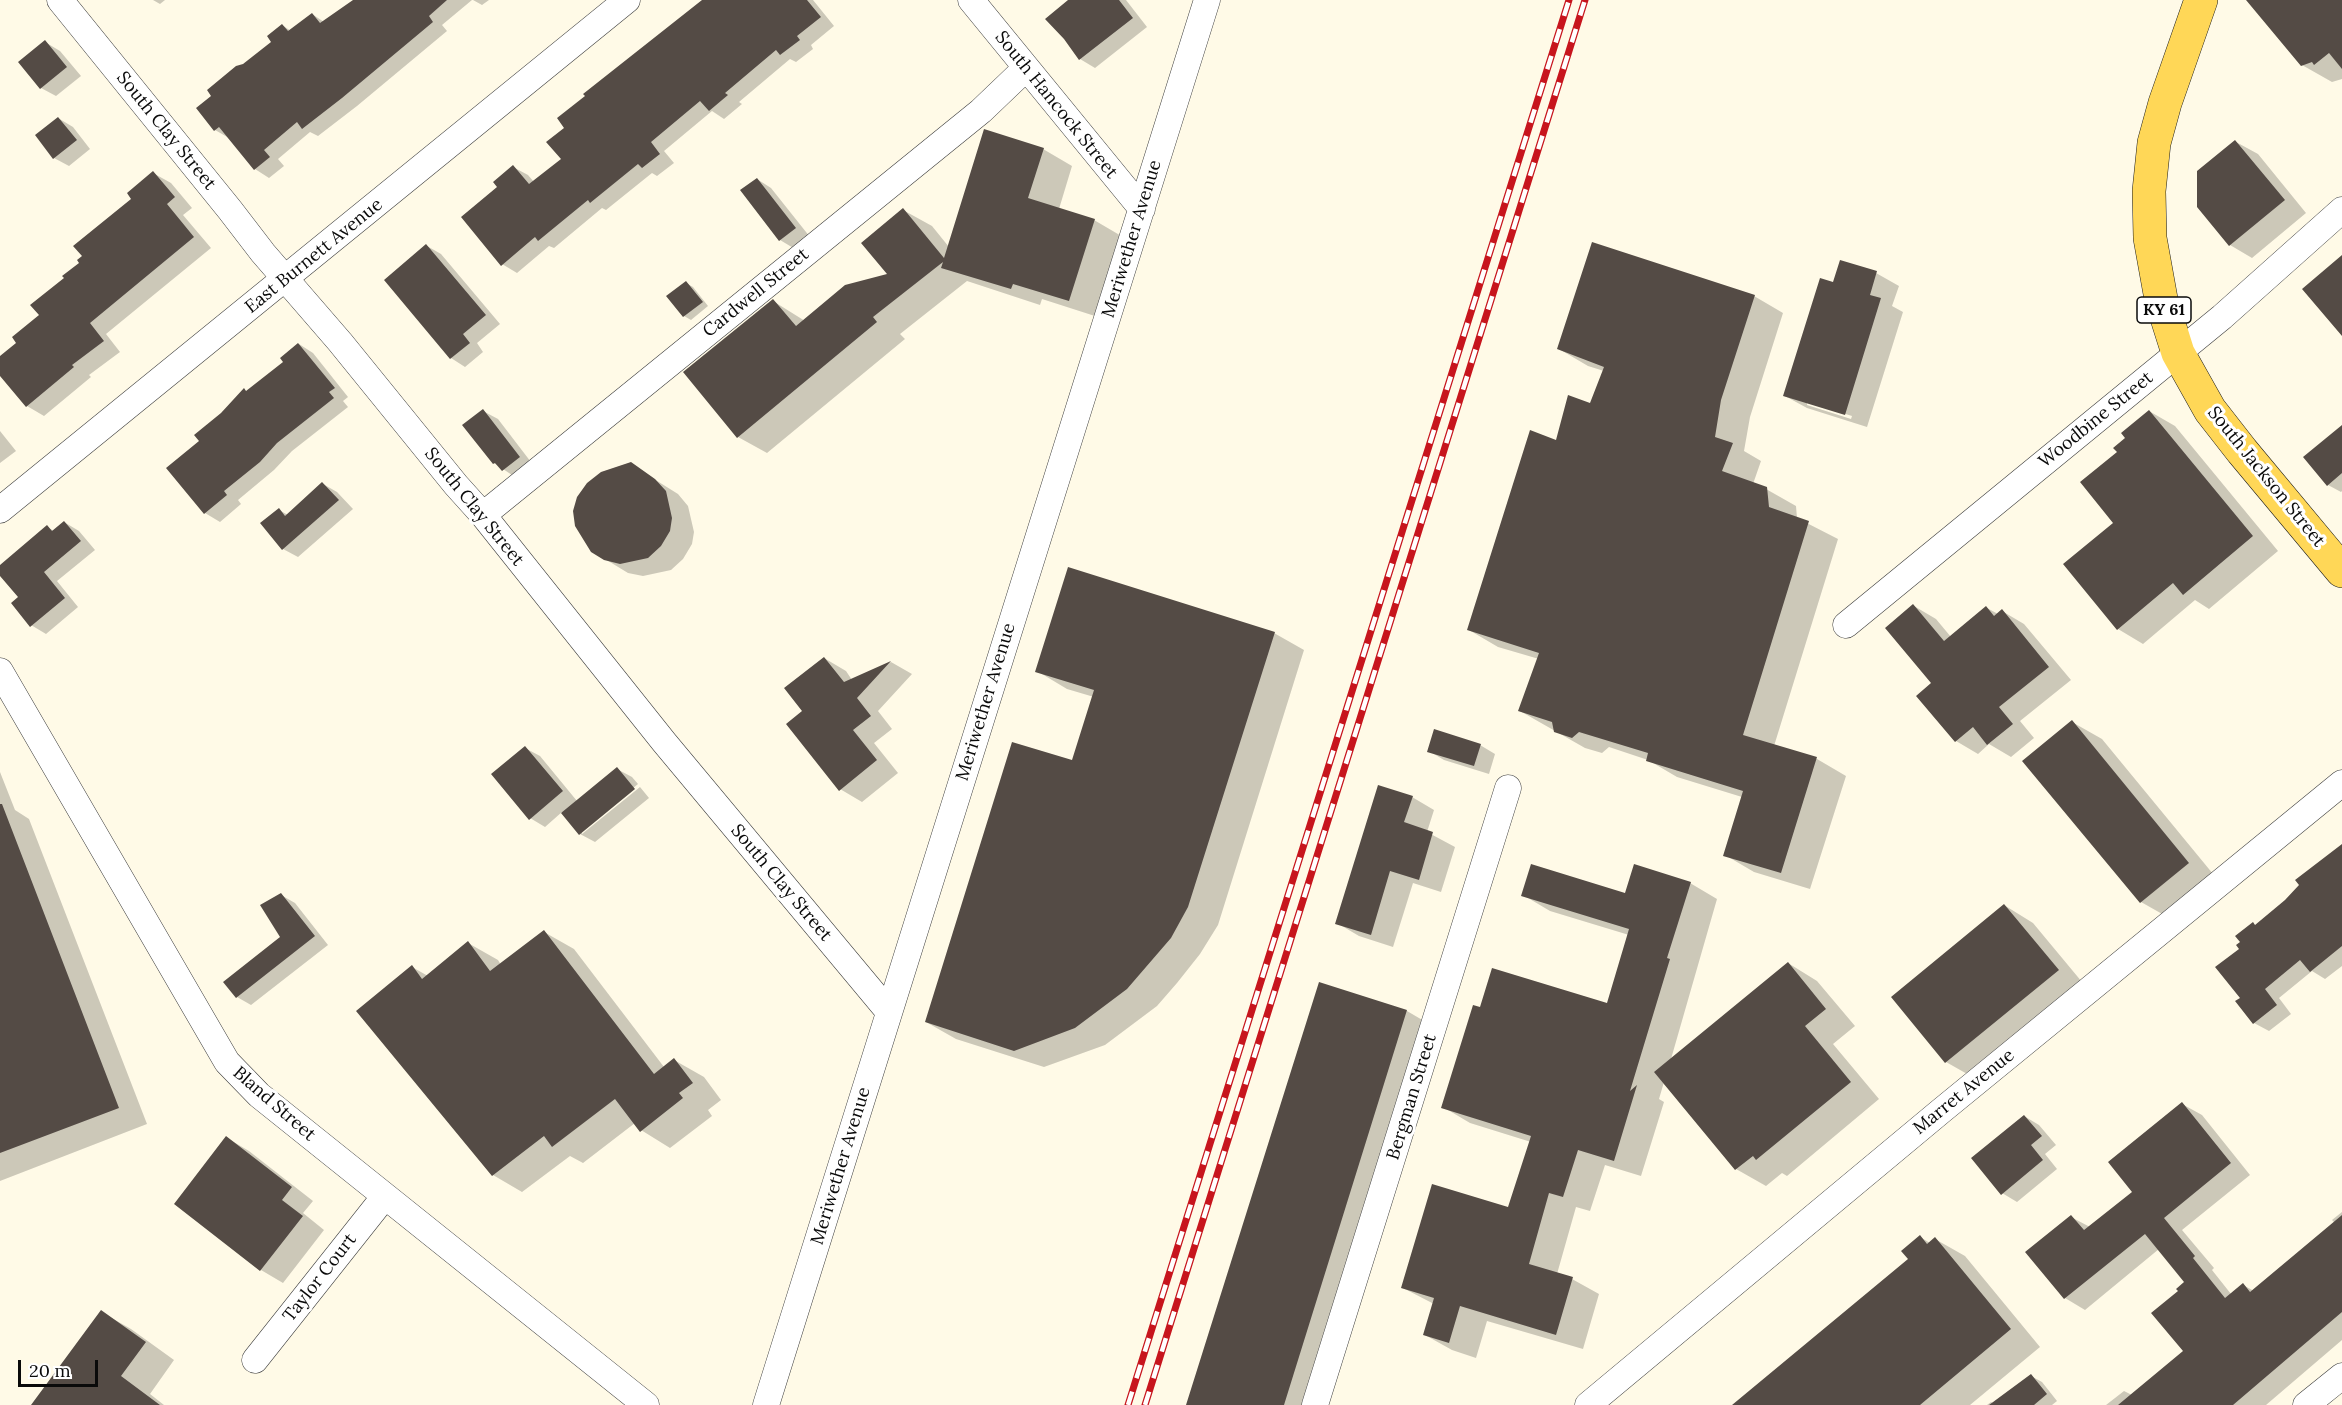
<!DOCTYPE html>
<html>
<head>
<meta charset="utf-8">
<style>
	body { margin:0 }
	#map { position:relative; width:2342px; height:1405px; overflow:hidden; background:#fffae7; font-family:Lora,serif }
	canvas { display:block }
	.scale { position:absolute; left:18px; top:1360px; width:80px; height:27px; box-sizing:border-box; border:3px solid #0a0a0a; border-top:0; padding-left:8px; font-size:18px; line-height:21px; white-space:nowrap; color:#0a0a0a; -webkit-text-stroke:4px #fff; paint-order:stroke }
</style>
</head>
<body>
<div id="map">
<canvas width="2342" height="1405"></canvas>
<div class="scale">20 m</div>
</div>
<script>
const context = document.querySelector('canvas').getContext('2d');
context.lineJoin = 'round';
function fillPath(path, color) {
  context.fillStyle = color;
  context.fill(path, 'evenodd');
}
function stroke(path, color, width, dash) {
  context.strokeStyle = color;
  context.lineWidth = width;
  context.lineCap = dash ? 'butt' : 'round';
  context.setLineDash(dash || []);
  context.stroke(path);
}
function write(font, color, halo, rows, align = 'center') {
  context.font = font + ' Lora,serif';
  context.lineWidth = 6;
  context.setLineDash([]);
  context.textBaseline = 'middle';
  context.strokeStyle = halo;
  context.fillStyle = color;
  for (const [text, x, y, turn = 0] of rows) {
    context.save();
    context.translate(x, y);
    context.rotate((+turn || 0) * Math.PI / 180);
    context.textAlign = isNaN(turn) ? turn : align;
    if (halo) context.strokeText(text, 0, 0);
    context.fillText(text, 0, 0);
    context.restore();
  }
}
const shadow = new Path2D(`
	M153 0H165L160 4Z
	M355 0H472L442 25 447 31 357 106 318 136 310 132 278 159 284 166 269 178 255 169 229 138 215 130 244 66 273 42 282 25 291 31 312 14 324 22Z
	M473 0H489L482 5Z
	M704 0H813L834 26 811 45 813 49 796 62 790 59 739 102 742 104 724 119 712 111 664 151 674 163 657 176 652 173 606 210 602 208 554 248 549 246 517 273 502 264 499 187 513 167 528 175 534 182 563 160 566 128Z
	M1070 0H1126L1147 27 1095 68 1080 59Z
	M2248 0H2342V79L2332 82 2302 65Z
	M45 42 60 51 81 76 56 96 41 88Z
	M58 118 73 127 90 149 69 166 54 158Z
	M2236 142 2258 154 2306 213 2252 258 2230 245Z
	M1043 149 1072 166 1059 209 1094 220 1123 237 1098 317 1042 299 1040 305 967 281 900 334 905 339 767 453 738 437 773 301 805 321 890 275 903 210 932 226 949 247Z
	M153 173 171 183 192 208 183 215 211 248 106 334 120 352 89 375 91 377 44 416 27 406 0 374V358L18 343 41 316 66 278 81 263Z
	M757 179 771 188 810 237 795 249 780 240Z
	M427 246 441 254 500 324 477 343 483 352 465 367 451 358Z
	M1876 273 1899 286 1892 306 1903 312 1867 427 1807 408 1785 396 1834 284ZM1807 402 1852 416 1851 419 1807 405Z
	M686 283 693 287 708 306 691 320 684 316Z
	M1754 296 1783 313 1750 417 1744 451 1761 461 1753 484 1766 489 1796 506 1797 518 1838 539 1774 746 1817 759 1846 776 1810 889 1754 872 1725 855 1742 797 1677 777 1648 760 1609 747 1602 753 1585 748 1520 711 1539 659 1498 647 1469 630 1557 442 1591 405 1604 371 1588 366 1559 349Z
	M299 344 313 353 348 397 343 401 348 407 292 451 274 470 238 500 241 504 220 522 205 513 201 441 244 390 247 392 285 362Z
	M483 411 498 419 534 466 518 479 494 463Z
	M2149 411 2175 426 2278 551 2209 609 2195 600 2143 644 2118 629 2115 523 2119 452 2127 439Z
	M2342 427V491L2341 492 2328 485Z
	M0 431 16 451 0 463Z
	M630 464 678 494 688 506 694 532 692 544 683 559 671 570 643 576 628 573 605 559Z
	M323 484 337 492 353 509 298 557 283 549 279 510 288 515Z
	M64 522 79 531 95 550 57 581 78 607 46 634 31 625 20 597 0 573V567L47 527 54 531Z
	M1914 606 1936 619 1951 637 1987 608 1998 614 2002 611 2024 624 2071 680 2020 721 2034 738 2011 757 1989 744 1978 754 1956 741 1933 684Z
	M1274 633 1304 650 1218 925 1200 954 1177 983 1157 1006 1105 1045 1044 1067 956 1039 926 1022 1073 762 1094 697 1067 689 1037 671Z
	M824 658 846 671 852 680 891 662 912 674 878 711 892 729 874 743 898 773 862 802 840 789Z
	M2072 722 2102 739 2218 880 2171 919 2141 902 2024 761Z
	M1480 745 1495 754 1489 774 1444 760 1429 751Z
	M525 748 540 756 577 801 617 769 632 777 638 784 582 830V834L640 787 649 798 595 842 580 834 562 812 545 827 530 818Z
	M0 772 15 810 29 819 147 1124 0 1181Z
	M1412 797 1434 810 1427 832 1455 847 1441 892 1413 883 1393 947 1359 936 1337 923Z
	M2342 846V966L2325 979 2312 971 2279 998 2291 1014 2269 1031 2254 1023 2242 998 2241 949 2256 926 2286 901Z
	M1690 883 1717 899 1671 1059 1788 963 1817 981 1855 1026 1833 1044 1879 1099 1787 1176 1782 1173 1766 1186 1736 1169 1664 1082 1659 1099 1664 1102 1641 1176 1605 1165 1590 1211 1576 1207 1557 1274 1572 1279 1599 1294 1583 1349 1487 1321 1476 1358 1452 1350 1425 1335 1434 1304 1403 1288 1509 1209 1531 1142 1470 1123 1443 1107 1481 1009 1608 1005 1629 935 1550 911 1523 895H1626Z
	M281 895 295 903 328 945 251 1005 237 997 282 938Z
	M2004 905 2033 923 2087 988 1976 1079 1946 1062 1893 997Z
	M544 932 574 949 664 1067 674 1060 704 1077 721 1100 708 1110 712 1116 670 1148 641 1130 635 1123 583 1163 570 1156 522 1192 493 1175 412 967 428 976 468 943 498 960 501 965Z
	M1320 984 1407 1011 1436 1028 1319 1405H1188Z
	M2182 1104 2202 1115 2250 1175 2182 1230 2214 1268 2212 1270 2231 1294 2243 1285 2254 1291 2335 1223 2332 1220 2342 1212V1340L2266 1405H2106L2124 1391 2132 1395 2185 1351 2180 1291 2187 1282 2159 1249 2085 1310 2065 1298 2071 1217 2090 1227 2134 1192Z
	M2024 1116 2039 1125 2056 1145 2045 1154 2057 1169 2017 1202 2002 1193Z
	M227 1138 249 1151 313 1201 303 1213 324 1230 283 1283 261 1270 176 1204Z
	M1920 1237 1930 1243 1935 1239 1965 1256 2040 1347 1970 1405H1735L1910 1259Z
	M101 1312 131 1329 174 1360 150 1394 164 1405H33Z
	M2031 1376 2042 1382 2057 1401 2052 1405H1987L1991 1402 1994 1404Z`);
const building = new Path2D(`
	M353 0H447L429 16 433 22 342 98 302 129 297 122 264 150 270 157 254 170 219 127 214 131 196 108 211 96 207 90 236 66 243 64 271 42 267 36 282 24 288 31 312 13 320 23Z
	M702 0H807L821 17 797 36 800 40 780 55 776 50 725 93 728 95 709 111 700 101 651 142 660 154 642 168 638 164 590 203 588 200 538 241 535 237 501 266 461 217 497 187 493 182 513 165 529 184 561 159 546 142 564 128 557 118 585 96 583 94Z
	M1068 0H1119L1133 18 1079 60 1064 39 1045 19Z
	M2246 0H2342V69L2329 53 2314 65 2312 62 2301 66Z
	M45 40 67 67 40 89 18 62Z
	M58 117 77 140 53 159 35 135Z
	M984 129 1044 148 1028 198 1095 219 1069 301 1013 284 1011 289 941 268 943 262 873 317 877 322 737 438 683 372 773 299 796 326 845 285 887 274 861 243 903 208 944 258Z
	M2235 140 2285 200 2229 246 2197 207V171Z
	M153 171 175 197 167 204 194 237 90 323 104 341 72 365 74 367 26 407 0 376V356L16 343 12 337 39 315 30 305 64 278 62 276 79 263 77 260 82 256 73 246 131 199 127 193Z
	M757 178 796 228 779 241 740 190Z
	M1592 242 1755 295 1721 400 1715 437 1733 443 1722 471 1767 487 1769 507 1809 521 1743 735 1817 757 1781 873 1723 856 1743 791 1646 761 1648 753 1579 732 1572 738 1554 732 1552 722 1518 711 1539 653 1467 630 1530 430 1556 440 1568 395 1590 403 1604 367 1557 349Z
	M426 244 486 315 463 334 470 343 450 359 384 280Z
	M2342 255V336L2302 289Z
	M1840 260 1877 271 1870 295 1881 298 1845 415 1783 396 1820 278 1833 282Z
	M686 281 703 302 683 317 666 296Z
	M298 343 335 388 329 392 334 398 277 443 260 462 224 491 227 495 204 514 166 468 199 441 194 435 221 413 244 388 246 391 283 362 280 358Z
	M483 409 520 457 502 471 495 463 493 464 462 425Z
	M2149 410 2253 536 2183 595 2173 583 2117 630 2063 564 2113 523 2080 482 2117 452 2113 448 2125 438 2121 433Z
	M2342 425V473L2327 486 2303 457Z
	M631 462 655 479 666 491 672 518 670 531 661 546 648 558 620 564 604 560 591 552 575 526 573 511 577 497 587 483 601 472Z
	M322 482 339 500 282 550 260 523 279 508 285 516Z
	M64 521 81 541 44 572 65 598 30 627 11 603 18 597 0 576V565L47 525 52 531Z
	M1068 567 1275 632 1188 907 1171 938 1127 989 1075 1028 1014 1051 925 1022 1012 742 1072 760 1094 690 1035 672Z
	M1913 604 1944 641 1986 606 1994 616 2002 609 2049 667 1999 707 2013 724 1987 745 1973 727 1955 742 1916 696 1931 683 1885 628Z
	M824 657 844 682 891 661 857 698 871 716 853 730 877 760 839 791 786 724 802 711 784 688Z
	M2072 720 2189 863 2140 903 2022 761Z
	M1434 729 1481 744 1474 766 1427 752Z
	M525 746 563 791 529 820 491 774Z
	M617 767 635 789 579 835 561 813Z
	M1378 785 1413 796 1404 822 1433 832 1419 880 1390 871 1371 935 1335 924Z
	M0 804H2L119 1108 0 1153Z
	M2342 844V946L2310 972 2300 960 2265 989 2277 1005 2253 1024 2235 1001 2240 998 2215 967 2239 949 2236 945 2240 942 2235 936 2253 922 2255 925 2285 900 2299 885 2295 880Z
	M1531 864 1625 893 1634 864 1691 882 1667 958 1670 959 1630 1091 1637 1085 1614 1161 1578 1150 1563 1197 1549 1193 1529 1264 1573 1277 1556 1335 1460 1306 1449 1343 1423 1335 1434 1298 1401 1288 1432 1184 1508 1207 1531 1136 1441 1108 1473 1005 1480 1007 1492 968 1607 1003 1629 929 1521 896Z
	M281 893 315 936 236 998 223 982 280 937 260 905Z
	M2004 904 2059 970 1945 1063 1891 997Z
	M544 930 654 1074 674 1058 693 1083 679 1093 683 1098 640 1132 615 1099 552 1147 544 1136 492 1176 356 1011 412 965 422 979 468 941 490 971Z
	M1788 962 1826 1009 1805 1026 1851 1082 1756 1160 1753 1156 1735 1170 1654 1072Z
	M1319 982 1407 1010 1284 1405H1186Z
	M2182 1102 2231 1163 2164 1218 2195 1256 2193 1258 2225 1298 2243 1283 2250 1292 2342 1215V1312L2233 1405H2118L2183 1351 2151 1313 2178 1291 2176 1289 2184 1282 2145 1234 2064 1299 2025 1252 2071 1215 2084 1230 2132 1192 2108 1162Z
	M2024 1115 2042 1136 2031 1145 2043 1160 2001 1195 1971 1158Z
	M226 1136 292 1187 282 1200 303 1216 260 1271 174 1204Z
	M1920 1235 1927 1244 1935 1237 2011 1329 1920 1405H1732L1908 1259 1901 1251Z
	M101 1310 146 1342 121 1376 160 1405H31Z
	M2031 1374 2047 1394 2034 1405H1989Z`);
const minor = new Path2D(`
	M60 0 230 210 263 253 340 342 456 485 483 515 664 742 889 1012
	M971 0 1142 209
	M0 510 627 0
	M483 515 981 111 1026 68
	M1846 625 2222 317 2342 210
	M0 671 227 1062 259 1095 646 1405
	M255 1360 385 1196
	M766 1405 1207 0
	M1315 1405 1508 788
	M1588 1405 1941 1111 2342 783
	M2306 1405 2342 1376`);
const major = new Path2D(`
	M2201 0 2165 103 2154 143 2149 191 2150 238 2161 299 2178 353 2210 410 2242 451 2342 571`);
const rail = new Path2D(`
	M1128 1405 1569 0
	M1145 1405 1585 0`);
const shields = [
	[2164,310,54]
];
const shieldNames = [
	["KY 61",2164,310]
];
const streetNames = [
	["South Hancock Street",1056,105,51],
	["South Clay Street",166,131,51],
	["Meriwether Avenue",1132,239,-73],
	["East Burnett Avenue",314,256,-39],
	["Cardwell Street",756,293,-39],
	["Woodbine Street",2096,420,-39],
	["South Jackson Street",2266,477,51],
	["South Clay Street",474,507,51],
	["Meriwether Avenue",986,702,-73],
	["South Clay Street",781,883,50],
	["Marret Avenue",1964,1092,-39],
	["Bergman Street",1412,1097,-73],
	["Bland Street",274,1104,41],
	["Meriwether Avenue",841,1166,-73],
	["Taylor Court",320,1278,-52]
];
fillPath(shadow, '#0003');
fillPath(building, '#544b45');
stroke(minor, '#3d3d3d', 27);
stroke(major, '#1b1b1b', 34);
stroke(minor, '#fff', 26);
stroke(major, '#ffd757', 33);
stroke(rail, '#c7151d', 7);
stroke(rail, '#fff', 4.5, [14]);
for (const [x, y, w] of shields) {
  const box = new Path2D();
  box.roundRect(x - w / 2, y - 13, w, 26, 4.5);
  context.fillStyle = '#fff';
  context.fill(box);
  stroke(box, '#0a0a0a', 1.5);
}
write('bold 16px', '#0a0a0a', null, shieldNames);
write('18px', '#0a0a0a', '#fff', streetNames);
</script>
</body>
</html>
